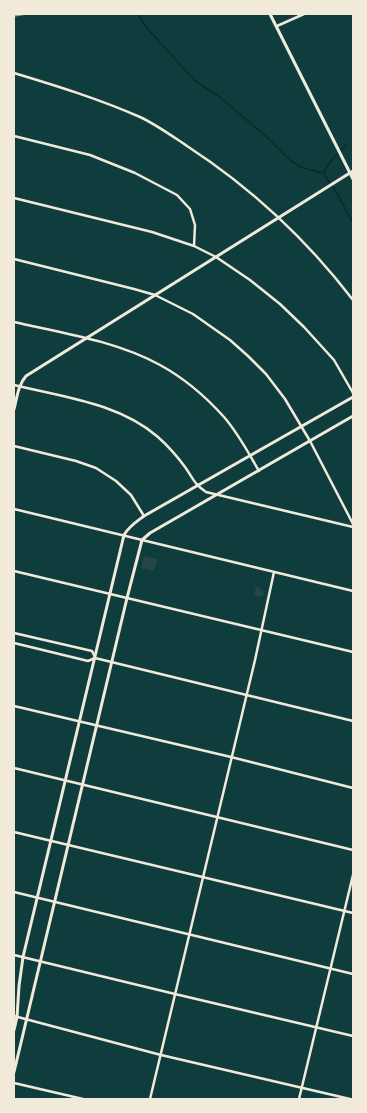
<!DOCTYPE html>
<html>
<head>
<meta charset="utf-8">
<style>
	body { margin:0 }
	#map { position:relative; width:367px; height:1113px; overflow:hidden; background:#0f3d3e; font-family:Montserrat,sans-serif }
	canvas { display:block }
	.frame { position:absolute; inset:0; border:15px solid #f1e9da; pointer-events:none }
</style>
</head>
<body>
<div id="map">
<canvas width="367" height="1113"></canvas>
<div class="frame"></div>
</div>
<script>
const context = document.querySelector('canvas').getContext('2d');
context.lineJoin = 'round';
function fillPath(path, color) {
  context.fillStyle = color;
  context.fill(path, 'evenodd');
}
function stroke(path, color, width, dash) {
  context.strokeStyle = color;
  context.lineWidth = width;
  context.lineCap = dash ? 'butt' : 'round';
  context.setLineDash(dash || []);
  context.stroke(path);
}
const green = new Path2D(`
	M144 556 157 559 154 571 141 568Z
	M256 587 259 588 264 593 262 597 254 596Z`);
const stream = new Path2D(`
	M138 14 146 27 195 81 217 95 267 137 291 161 303 168 323 173 335 190 353 223
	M323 173 330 162 346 145`);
const minor = new Path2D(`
	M277 26 304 14
	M14 73C57 86 99 99 140 117 157 125 172 136 187 146 250 187 307 240 353 300
	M14 136 90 155 135 173 177 195 190 209 195 225 194 246
	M14 198 152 232 194 246 216 257 250 280 280 304 304 327 334 360 353 393
	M14 259 134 289 155 295 193 314 230 340 248 356 266 374 285 399 310 441 353 524
	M14 322C63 333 116 341 160 365 184 378 206 397 224 417 238 433 248 452 259 471
	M14 385C63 397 119 403 158 437 168 446 177 456 185 467 193 478 194 484 206 492L353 527
	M14 446 76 461 96 468 116 481 131 495 144 516
	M14 509 353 591
	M14 571 353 652
	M14 633 92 651 95 657
	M14 643 88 661 95 658 353 721
	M14 706 231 757 353 788
	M14 768 353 850
	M14 832 353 913
	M14 892 353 974
	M14 955 175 994 353 1036
	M14 1016 161 1055 350 1099
	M14 1083 83 1099
	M150 1099 255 660 274 572
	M299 1099 353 875`);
const tertiary = new Path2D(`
	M14 409C17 398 18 385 26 376L353 171
	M14 1030 17 1017 19 986 23 957 124 535C129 526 136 522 144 516L353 397
	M14 1072 127 598 142 540 150 533 353 416`);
const secondary = new Path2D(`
	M270 14 353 179`);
const rail = new Path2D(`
	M38 14H48
	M14 16 26 14`);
fillPath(green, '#244646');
stroke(stream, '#0a2a2b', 1.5);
stroke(minor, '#f1e9da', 2.5);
stroke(tertiary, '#f1e9da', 3);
stroke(secondary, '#f1e9da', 3);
stroke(rail, '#97a49c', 1.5);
</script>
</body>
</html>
